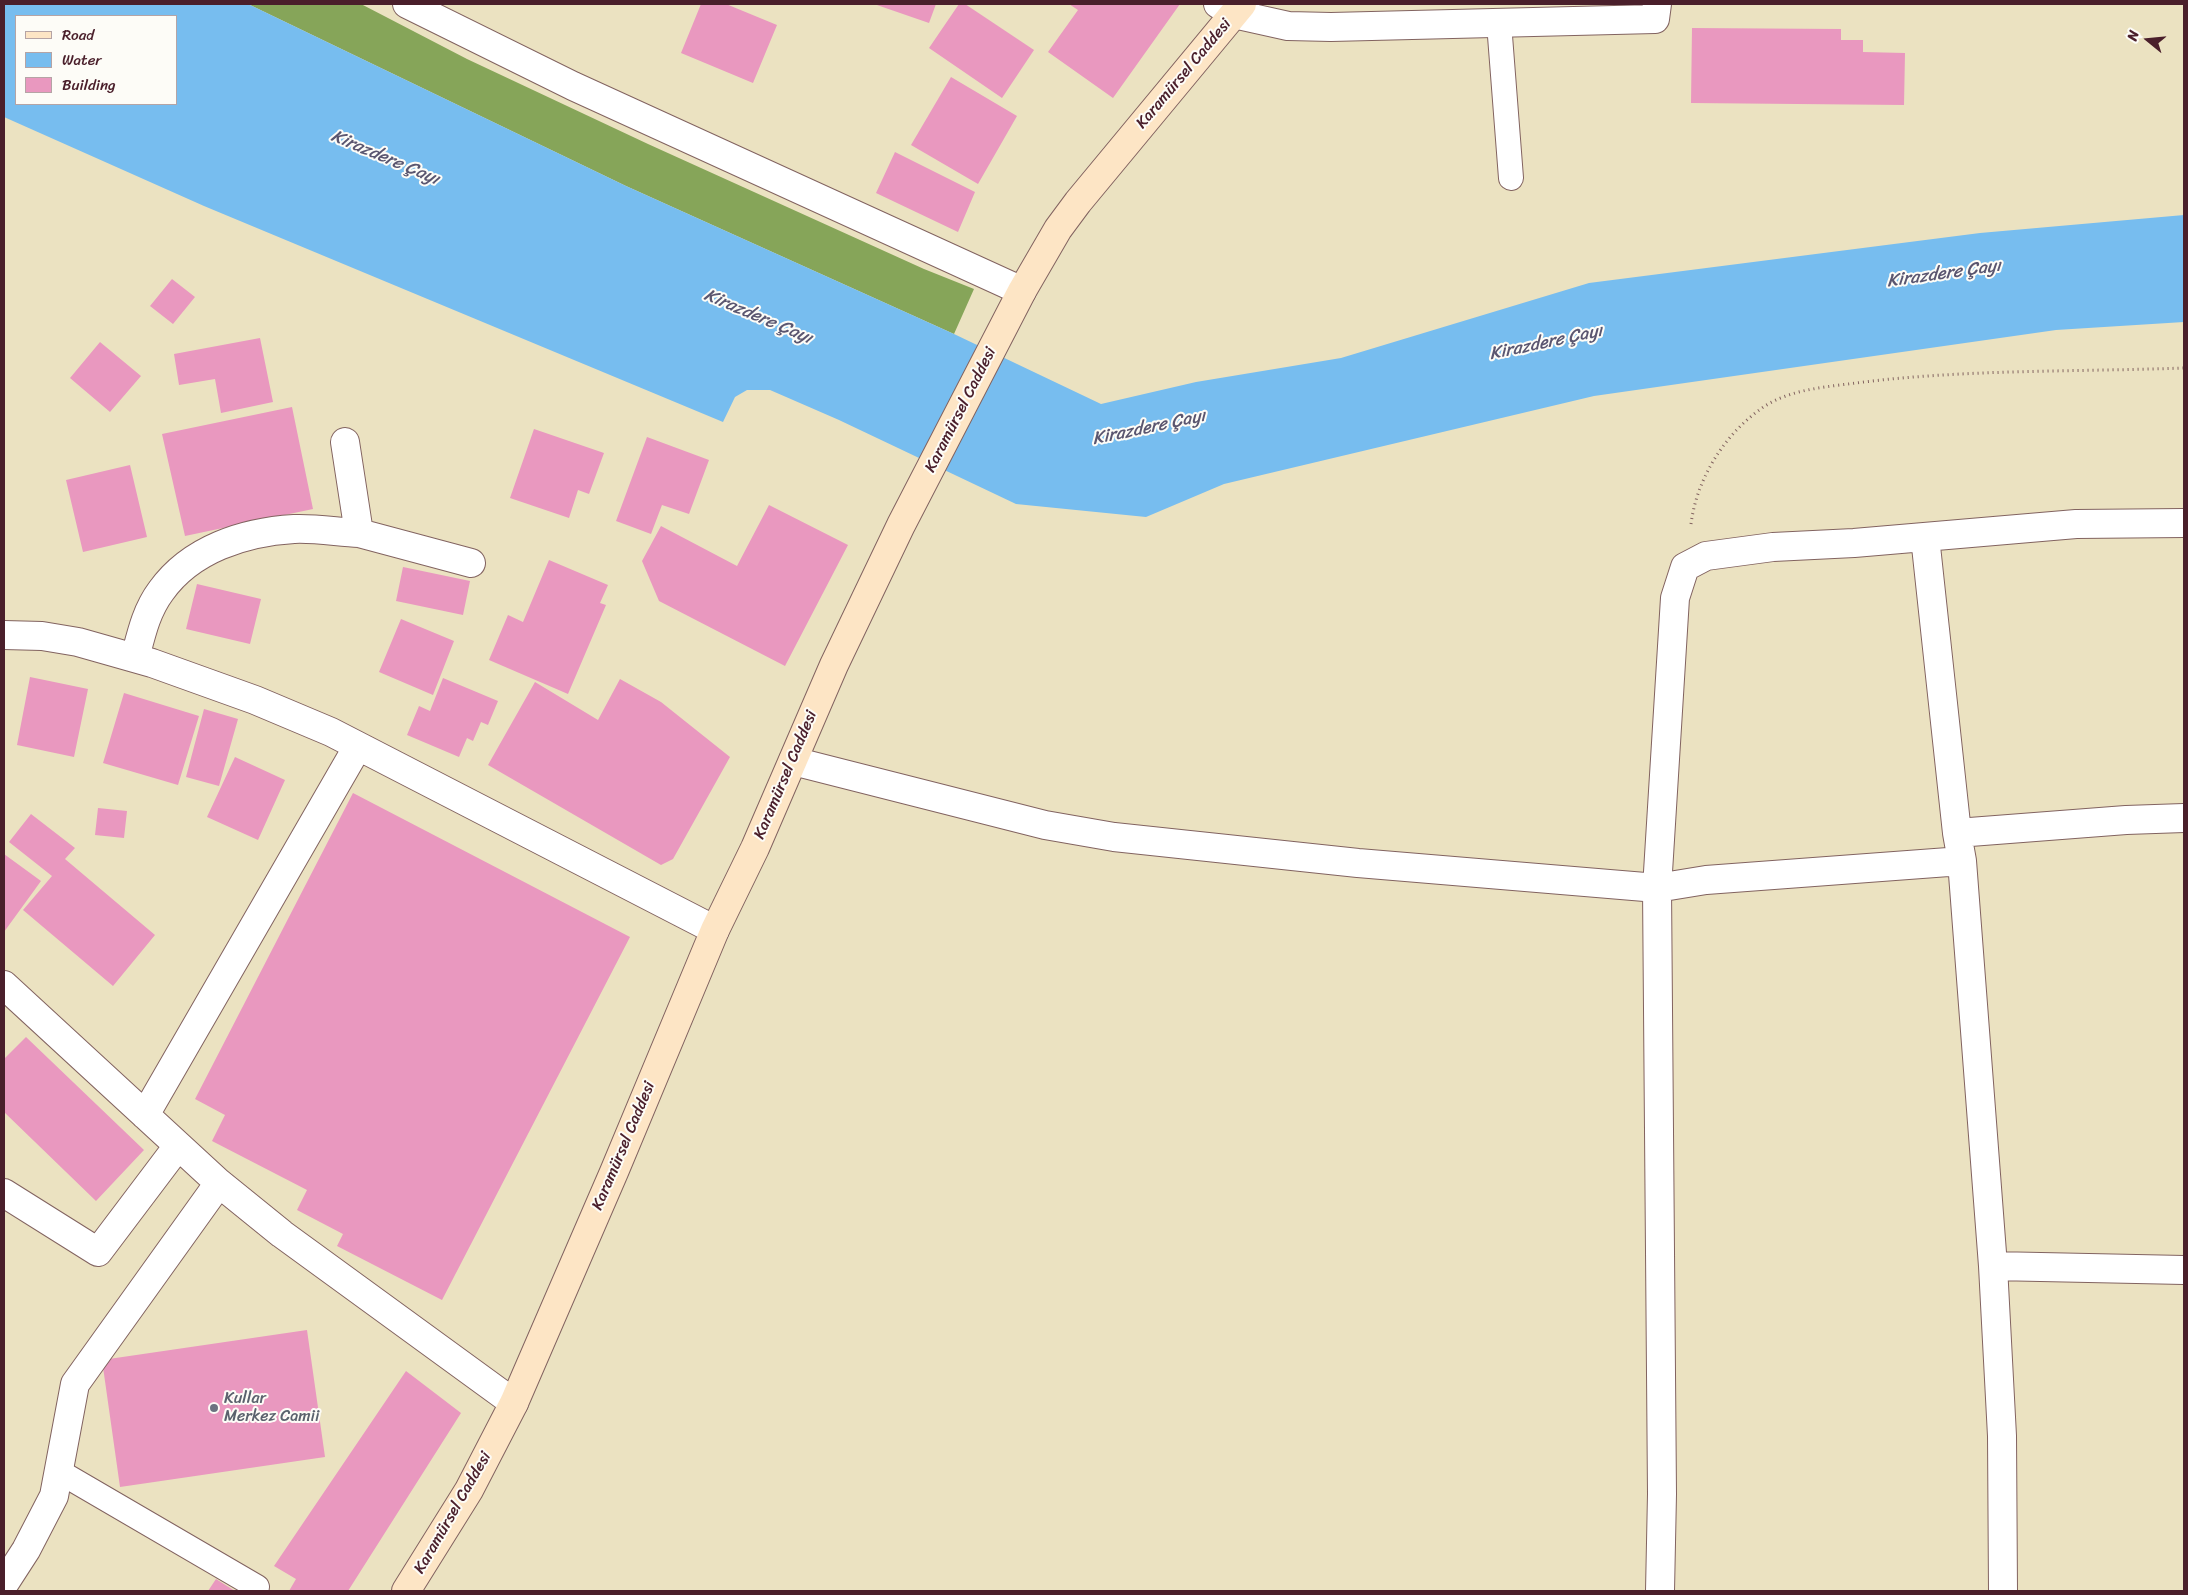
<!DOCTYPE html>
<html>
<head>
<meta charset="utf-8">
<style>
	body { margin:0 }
	#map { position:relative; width:2188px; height:1595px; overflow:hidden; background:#ebe2c1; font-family:Sriracha,sans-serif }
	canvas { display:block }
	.frame { position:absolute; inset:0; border:5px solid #4a1f2b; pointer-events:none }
	.legend { position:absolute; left:15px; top:15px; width:162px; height:90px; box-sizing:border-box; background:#fdfcf7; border:1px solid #b5a4a5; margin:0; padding:6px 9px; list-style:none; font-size:15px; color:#4a1f2b }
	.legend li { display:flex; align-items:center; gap:10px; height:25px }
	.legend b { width:25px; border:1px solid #b5a4a5 }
	.north { position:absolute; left:2123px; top:15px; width:50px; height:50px; -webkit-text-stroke:4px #fdfcf7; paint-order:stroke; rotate:287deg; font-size:14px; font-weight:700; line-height:20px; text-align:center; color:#4a1f2b }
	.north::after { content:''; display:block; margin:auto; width:18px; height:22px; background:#4a1f2b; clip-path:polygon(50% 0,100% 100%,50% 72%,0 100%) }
</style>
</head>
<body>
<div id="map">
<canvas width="2188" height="1595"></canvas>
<div class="frame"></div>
<ul class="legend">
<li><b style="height:6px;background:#fde5c5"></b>Road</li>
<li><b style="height:14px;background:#77bdef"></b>Water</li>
<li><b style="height:14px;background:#e998bf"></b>Building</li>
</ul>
<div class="north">N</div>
</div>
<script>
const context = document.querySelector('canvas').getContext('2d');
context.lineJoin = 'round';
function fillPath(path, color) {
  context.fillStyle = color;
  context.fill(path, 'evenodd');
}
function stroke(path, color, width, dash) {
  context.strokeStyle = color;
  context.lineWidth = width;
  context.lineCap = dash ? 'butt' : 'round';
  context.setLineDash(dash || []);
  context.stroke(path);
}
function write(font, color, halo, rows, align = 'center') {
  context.font = font + ' Sriracha,sans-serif';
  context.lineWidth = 4;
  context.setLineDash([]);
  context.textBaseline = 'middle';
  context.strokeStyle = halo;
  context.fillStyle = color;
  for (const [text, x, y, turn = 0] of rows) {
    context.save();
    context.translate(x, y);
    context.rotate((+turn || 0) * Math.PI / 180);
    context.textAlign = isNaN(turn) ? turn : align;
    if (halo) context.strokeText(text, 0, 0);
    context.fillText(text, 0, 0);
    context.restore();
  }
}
const forest = new Path2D(`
	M248 4H361L467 59 648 144 924 269 974 289 954 334 626 186Z`);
const water = new Path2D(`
	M4 4H248L626 186 954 334 1101 404 1196 382 1341 358 1589 283 1980 233 2184 215V322L2056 330 1594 396 1224 484 1146 517 1016 504 839 420 770 390H747L735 397 723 422 204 206 4 117ZM16 16H176V104H16Z`);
const building = new Path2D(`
	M701 4H726L777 25 753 83 681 53Z
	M874 4H936L929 23Z
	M959 4H965L1034 50 1002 98 929 48Z
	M1069 4H1180L1113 98 1048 52 1078 10Z
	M1692 28 1841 29V40H1863V52L1905 53 1904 105 1691 103Z
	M951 77 1017 116 978 184 911 145Z
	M895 152 975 192 958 232 876 193Z
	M172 279 195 297 173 324 150 306Z
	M260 338 273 402 221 413 215 379 179 385 174 354Z
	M100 342 141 376 110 412 70 378Z
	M292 407 313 509 185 536 162 434Z
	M534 429 604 453 589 494 578 490 569 518 510 498Z
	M647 437 709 460 689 514 662 505 651 534 616 521Z
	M130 465 147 537 83 552 66 480Z
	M769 505 848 545 785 666 659 601 642 561 661 526 737 566Z
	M549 560 608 585 600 603 606 605 568 694 489 660 508 615 523 622Z
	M403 567 470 581 463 615 396 601Z
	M197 584 261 599 250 644 186 629Z
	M401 619 454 641 433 695 379 672Z
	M30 677 88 689 74 757 17 745Z
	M443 678 498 701 488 725 481 722 473 741 467 738 459 757 407 735 419 706 430 711Z
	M620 679 661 702 730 757 673 859 661 865 488 765 535 682 598 720Z
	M124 693 199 716 178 785 103 763Z
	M204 709 238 719 219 786 186 777Z
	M235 757 285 780 258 840 207 817Z
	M353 793 630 937 442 1300 337 1246 343 1234 297 1210 307 1190 212 1141 225 1115 195 1099Z
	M98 808 127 811 124 838 95 835Z
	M31 814 75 848 65 859 155 935 113 986 23 910 52 876 9 842Z
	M4 854 41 881 4 932Z
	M26 1037 144 1150 96 1201 4 1112V1059Z
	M307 1330 325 1457 120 1487 102 1360Z
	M406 1371 461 1413 348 1591H289L296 1579 274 1566Z
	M216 1579 235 1591H208Z`);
const path = new Path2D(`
	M1691 524C1697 477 1726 432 1765 406 1792 389 1826 387 1856 383 1964 369 2075 372 2184 368`);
const lane = new Path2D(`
	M1499 23 1511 178
	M58 1471 257 1587`);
const street = new Path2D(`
	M407 4 573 86 1022 291
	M1218 4 1234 14 1288 26 1331 27 1655 19 1657 4
	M359 533 471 563
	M1925 537 1957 833
	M4 635 42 636 78 642 152 663 255 700 331 732 715 930
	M135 658C141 635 146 611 161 591 191 549 244 532 294 529 315 528 338 532 359 533L345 442
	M793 761 1045 825 1114 837 1358 863 1657 888 1706 880 1962 861 1957 833 2126 820 2184 818
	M1962 861 1993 1266 2002 1436 2003 1591
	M4 985 219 1183 282 1234 514 1403
	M145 1115 358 746
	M4 1193 98 1252 178 1146
	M1993 1266 2184 1270
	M4 1584 26 1550 54 1496 75 1384 219 1183
	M1660 1591 1662 1494 1657 888 1675 598 1685 567 1706 556 1773 547 1854 543 2076 524 2184 523`);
const secondary = new Path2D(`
	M406 1591 469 1490 514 1403 614 1172 715 930 755 848 834 665 901 525 1022 291 1058 229 1078 202 1242 4`);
const markers = [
	[214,1408,5,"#6b7280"]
];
const streetNames = [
	["Karamürsel Caddesi",1184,74,-50],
	["Karamürsel Caddesi",961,410,-63],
	["Karamürsel Caddesi",786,775,-67],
	["Karamürsel Caddesi",624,1146,-67],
	["Karamürsel Caddesi",453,1513,-60]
];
const worshipNames = [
	["Kullar",224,1399],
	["Merkez Camii",224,1417]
];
const waterNames = [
	["Kirazdere Çayı",385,158,23],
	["Kirazdere Çayı",1944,274,-8],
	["Kirazdere Çayı",758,317,23],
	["Kirazdere Çayı",1546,343,-12],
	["Kirazdere Çayı",1149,428,-12]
];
fillPath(forest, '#86a559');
fillPath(water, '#77bdef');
fillPath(building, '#e998bf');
stroke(lane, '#826360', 26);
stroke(street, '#826360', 30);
stroke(secondary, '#826360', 30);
stroke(path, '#826360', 3, [1, 4]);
stroke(lane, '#fff', 24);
stroke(street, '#fff', 28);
stroke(secondary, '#fde5c5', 28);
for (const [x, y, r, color] of markers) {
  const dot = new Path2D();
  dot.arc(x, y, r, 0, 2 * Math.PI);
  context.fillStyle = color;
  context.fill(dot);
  stroke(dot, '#fdfcf7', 2);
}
write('16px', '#4a1f2b', '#fdfcf7', streetNames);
write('16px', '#5b616d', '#fdfcf7', worshipNames, 'left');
write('italic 18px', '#5a5670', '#fdfcf7', waterNames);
</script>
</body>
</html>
